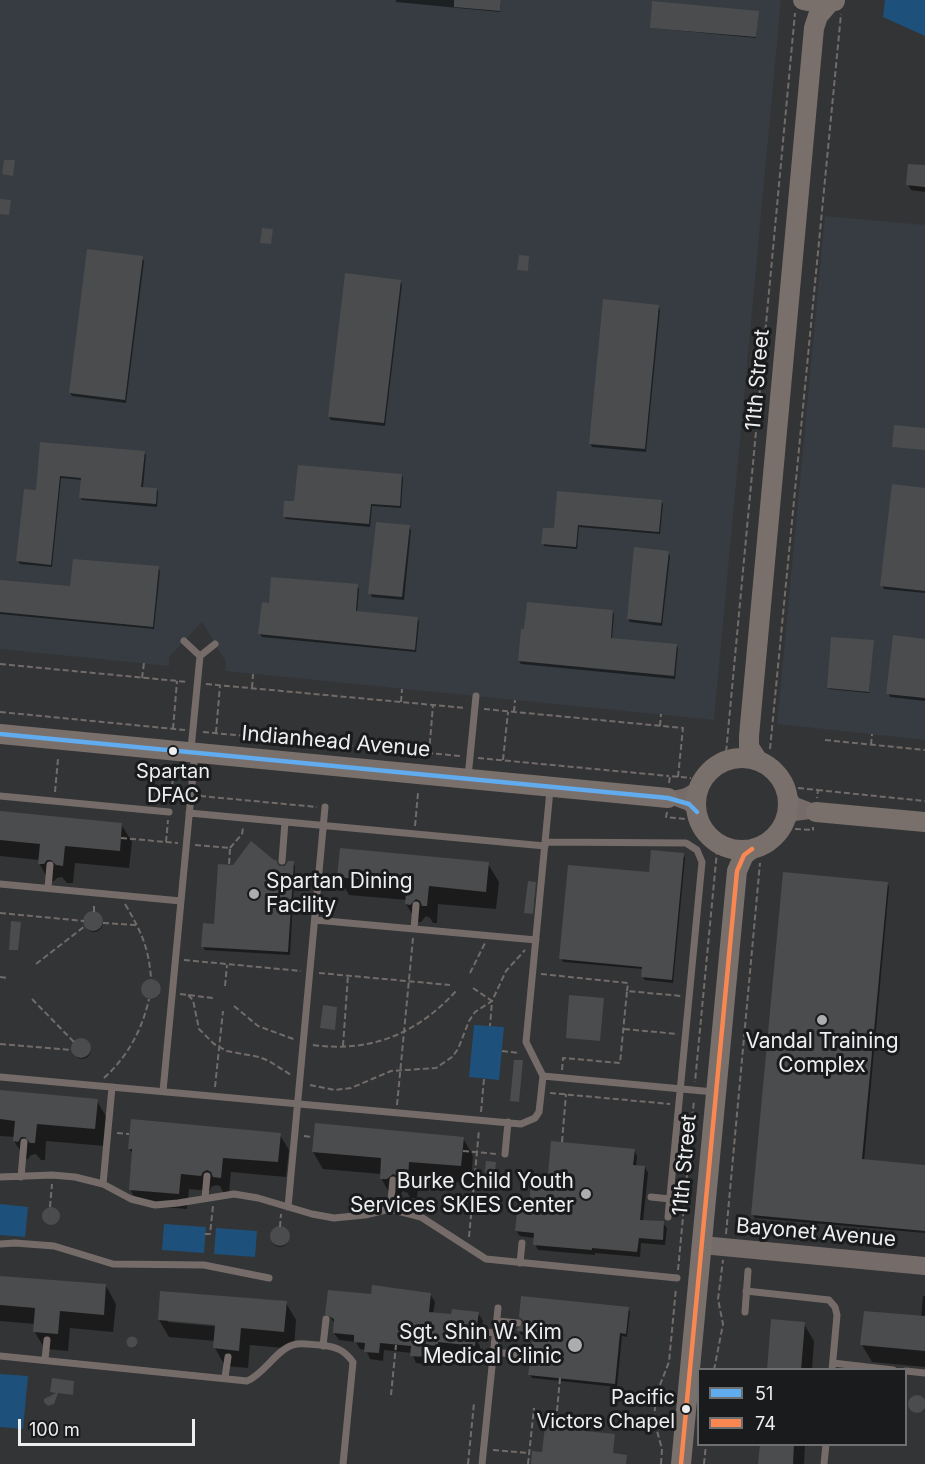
<!DOCTYPE html>
<html>
<head>
<meta charset="utf-8">
<style>
	body { margin:0 }
	#map { position:relative; width:925px; height:1464px; overflow:hidden; background:#333435; font-family:Inter,sans-serif }
	canvas { display:block }
	.legend { position:absolute; left:697px; top:1368px; width:210px; height:78px; box-sizing:border-box; background:#1a1b1c; border:2px solid #6e6f70; margin:0; padding:8px 10px; list-style:none; font-size:18px; color:#eceeef }
	.legend li { display:flex; align-items:center; gap:12px; height:30px }
	.legend b { width:30px; border:2px solid #6e6f70 }
	.scale { position:absolute; left:18px; top:1419px; width:177px; height:27px; box-sizing:border-box; border:3px solid #eceeef; border-top:0; padding-left:8px; font-size:18px; line-height:21px; white-space:nowrap; color:#eceeef; -webkit-text-stroke:4px #1a1b1c; paint-order:stroke }
</style>
</head>
<body>
<div id="map">
<canvas width="925" height="1464"></canvas>
<ul class="legend">
<li><b style="height:8px;background:#60acee"></b>51</li>
<li><b style="height:8px;background:#f88751"></b>74</li>
</ul>
<div class="scale">100 m</div>
</div>
<script>
const context = document.querySelector('canvas').getContext('2d');
context.lineJoin = 'round';
function fillPath(path, color) {
  context.fillStyle = color;
  context.fill(path, 'evenodd');
}
function stroke(path, color, width, dash) {
  context.strokeStyle = color;
  context.lineWidth = width;
  context.lineCap = dash ? 'butt' : 'round';
  context.setLineDash(dash || []);
  context.stroke(path);
}
function write(font, color, halo, rows, align = 'center') {
  context.font = font + ' Inter,sans-serif';
  context.lineWidth = 6;
  context.setLineDash([]);
  context.textBaseline = 'middle';
  context.strokeStyle = halo;
  context.fillStyle = color;
  for (const [text, x, y, turn = 0] of rows) {
    context.save();
    context.translate(x, y);
    context.rotate((+turn || 0) * Math.PI / 180);
    context.textAlign = isNaN(turn) ? turn : align;
    if (halo) context.strokeText(text, 0, 0);
    context.fillText(text, 0, 0);
    context.restore();
  }
}
const built = new Path2D(`
	M0 0H781L714 720 225 671 226 662 202 622 169 657V666L0 649Z
	M825 216 925 225V740L777 724Z`);
const green = new Path2D(`
	M885 0H925V36L883 17Z
	M474 1025 504 1027 499 1080 469 1077Z
	M0 1204 28 1207 25 1237 0 1235Z
	M164 1224 206 1227 204 1253 162 1250Z
	M216 1228 257 1231 255 1257 214 1254Z
	M0 1374 28 1376 23 1429 0 1427Z`);
const shadow = new Path2D(`
	M396 0H501L500 12 396 2Z
	M758 13 756 38 652 28Z
	M925 167V192L911 190 908 185Z
	M142 258 144 261 126 403 72 396 70 393Z
	M400 281 402 284 385 426 331 420 329 417Z
	M658 306 660 310 646 452 592 447 590 443Z
	M41 444 144 452 146 455 143 488 157 489 158 492 157 507 82 500 80 497 82 480 61 478 52 567 20 564 18 561 37 492Z
	M402 475 403 478 401 508 372 506 370 527 286 519 284 516 296 503Z
	M925 489V593L884 589 882 585Z
	M661 501 663 504 660 534 579 527 577 549 544 546 543 543 555 530Z
	M409 527 411 530 404 600 372 597 370 593Z
	M668 552 670 556 662 626 630 622 628 619Z
	M158 568 160 571 154 629 0 614V592L71 588Z
	M357 586 359 589 357 613 418 619 419 622 416 652 262 637 260 634 270 605Z
	M612 611 614 614 612 639 676 645 678 648 675 679 521 664 519 661Z
	M925 640V701L890 697 888 693Z
	M873 643 869 693 829 689 828 688Z
	M0 813 121 824 132 842 129 868 75 863 73 883H67L62 877 57 878 54 881H49L39 863V860L0 856Z
	M683 854 685 858 673 983 645 980 643 977V969L563 962 561 958 650 874Z
	M293 863 295 866 290 955 205 950 203 946 216 926 279 867H286Z
	M488 864 499 882 496 909 438 904 437 923H433L430 918 426 916 421 922H417L406 904 407 900 349 895 339 877Z
	M887 883 889 887 864 1161 925 1166V1233L755 1218 753 1215Z
	M85 923a9 9 0 1 1 18 0a9 9 0 1 1-18 0Z
	M143 990a9 9 0 1 1 18 0a9 9 0 1 1-18 0Z
	M73 1050a9 9 0 1 1 18 0a9 9 0 1 1-18 0Z
	M0 1092 97 1101 107 1118 105 1146 46 1141 45 1160H41L36 1154 31 1155 28 1159 25 1158 14 1141 15 1137 0 1136Z
	M280 1135 289 1150 286 1177 231 1172 229 1192H223L220 1186 216 1185 211 1187 210 1191 189 1189 187 1209 139 1205 130 1189 133 1155 129 1148Z
	M463 1138 473 1156 471 1183 419 1179 417 1198H410L408 1193 403 1191 398 1197 391 1196 381 1178V1174L323 1169 313 1152Z
	M634 1150 637 1156 636 1167H645L648 1173 643 1221 663 1223 667 1228 665 1245 641 1243 640 1257 595 1253V1255L538 1250 535 1244V1238L520 1236 516 1231 530 1206 548 1187Z
	M44 1217a7 7 0 1 1 14 0a7 7 0 1 1-14 0Z
	M271 1238a9 9 0 1 1 18 0a9 9 0 1 1-18 0Z
	M0 1277 106 1286 116 1304 113 1332 70 1328 68 1351 45 1349 34 1331 35 1324 0 1321Z
	M430 1294 435 1302 433 1314 453 1316 478 1313 483 1321 481 1334 475 1338 480 1346 479 1353 442 1349 441 1353 432 1352 431 1365 416 1363 412 1353 384 1350 383 1361 370 1359 366 1350 360 1349 356 1342 339 1340 334 1333 335 1324 327 1313 372 1296Z
	M923 1296H925V1367L872 1362 862 1345 921 1318Z
	M286 1303 296 1320 294 1349 250 1345 248 1368 225 1366 215 1348V1341L169 1337 159 1320ZM168 1319 223 1324V1327L168 1322Z
	M628 1308 630 1312 627 1337 622 1336 617 1387 532 1378 530 1375 538 1355 533 1350 534 1336 521 1335 519 1331 525 1322 520 1317Z
	M804 1324 814 1341 812 1370H768Z
	M133 1339 137 1345 134 1348 129 1345 128 1341Z
	M919 1397 925 1400V1410L916 1413 911 1408 909 1403 913 1398Z
	M761 1444H805L804 1464H760Z`);
const building = new Path2D(`
	M454 0H501L500 11 454 7Z
	M652 1 759 11 756 37 650 28Z
	M4 160H15L13 176 2 174Z
	M908 164 925 165V187L906 185Z
	M0 199 11 200 9 215 0 214Z
	M262 228 273 229 271 244 260 243Z
	M87 249 143 256 125 400 69 393Z
	M519 255 529 256 528 271 517 270Z
	M345 273 401 280 384 423 328 417Z
	M603 299 659 305 645 449 589 444Z
	M894 425 925 428V450L892 447Z
	M40 442 145 451 141 487 157 488 156 504 79 498 81 478 60 476 51 565 16 561 24 489 36 490Z
	M298 465 402 474 400 506 371 504 369 524 283 517 284 501H294Z
	M892 484 925 488V591L880 586Z
	M557 491 662 500 659 532 578 525 576 547 541 544 543 528H554Z
	M376 522 410 525 402 597 368 594Z
	M634 547 669 551 661 623 627 619Z
	M73 559 159 566 153 627 0 612V580L70 586Z
	M271 577 358 584 356 611 418 617 415 650 258 634 262 602 269 603Z
	M527 602 613 610 611 638 677 644 674 676 518 661 521 629H524Z
	M893 635 925 639V698L886 694Z
	M831 637 874 640 869 692 827 688Z
	M0 811 122 823 120 851 65 846 63 866 56 865 51 860H47L44 864H38L40 844 0 840Z
	M251 841 274 860H276L279 866H285L288 861H294L288 952 201 947 203 923 214 924 218 864 233 865Z
	M340 848 489 862 486 892 429 886 427 906H422L420 901 416 899 410 905 405 904 407 884 337 877Z
	M651 850 684 853 672 980 641 977 642 967 559 959 568 865 649 872Z
	M783 872 888 882 862 1159 925 1165V1231L751 1215Z
	M528 881 536 882 533 914 524 913Z
	M83 921a10 10 0 1 1 20 0a10 10 0 1 1-20 0Z
	M11 921 21 922 18 950H9Z
	M141 989a10 10 0 1 1 20 0a10 10 0 1 1-20 0Z
	M569 995 604 998 600 1041 566 1038Z
	M323 1005 337 1007 335 1030 320 1028Z
	M71 1048a10 10 0 1 1 20 0a10 10 0 1 1-20 0Z
	M514 1060H523L519 1102 510 1101Z
	M0 1090 98 1099 95 1129 37 1124 35 1143H30L25 1137H21L18 1142 13 1141 15 1121 0 1119Z
	M131 1119 281 1133 278 1162 223 1158 221 1178 213 1177 211 1172 207 1170 203 1172 201 1176 181 1174 179 1194 129 1190 132 1149H128Z
	M315 1123 464 1137 461 1166 409 1162 408 1181 399 1180 397 1176 393 1174 387 1179H380L381 1158 312 1152Z
	M551 1141 635 1149 633 1165 645 1166 640 1220 664 1221 663 1240 639 1238 637 1252 592 1248V1250L533 1245 534 1233 515 1231 518 1203 529 1204 531 1184 547 1185Z
	M486 1161 496 1162 493 1191 483 1190Z
	M42 1216a9 9 0 1 1 18 0a9 9 0 1 1-18 0Z
	M270 1236a10 10 0 1 1 20 0a10 10 0 1 1-20 0Z
	M0 1276 106 1284 104 1315 60 1311 58 1334 33 1332 35 1308 0 1305Z
	M372 1285 431 1293 429 1312 451 1314 452 1309 479 1312 477 1325 472 1330V1334L476 1337 475 1346 438 1342V1346L429 1345 427 1357 410 1356 411 1346 380 1343 379 1353 364 1352 365 1343 354 1342V1335L333 1333 334 1319 325 1314 328 1290 371 1294Z
	M160 1291 287 1301 284 1332 241 1328 239 1351 213 1348 215 1325 158 1320Z
	M521 1296 629 1307 626 1334 620 1333 615 1384 528 1375 530 1362 535 1360 537 1356 535 1352 531 1350 533 1333 517 1331V1329L523 1324V1320L519 1317Z
	M864 1311 925 1316V1351L860 1345Z
	M771 1319 805 1322 801 1370H767Z
	M126.5 1342a5.5 5.5 0 1 1 11 0a5.5 5.5 0 1 1-11 0Z
	M52 1378 74 1381 73 1395 58 1393 54 1404 48 1406 44 1402V1399L56 1393 50 1392Z
	M908 1404a9 9 0 1 1 18 0a9 9 0 1 1-18 0Z
	M545 1427 615 1434 613 1453 627 1455 626 1464H531L532 1451 542 1452Z
	M760 1444H794L793 1464H758Z`);
const path = new Path2D(`
	M0 664 188 682
	M142 678 144 663
	M206 684 466 708
	M252 688 253 674
	M401 702 402 689
	M484 709 683 728 678 777
	M0 712 185 730
	M514 712 515 700
	M660 726 661 714
	M173 729 177 681
	M203 732 460 756
	M216 733 220 685
	M825 740 925 750
	M871 745 872 734
	M770 749 841 14
	M429 753 433 705
	M478 758 669 776
	M772 759 785 770 791 782
	M503 760 508 712
	M699 773 708 761 726 753 795 13
	M669 783 670 776 691 778
	M798 788 818 790 817 798
	M817 790 925 801
	M55 792 58 759
	M200 796 317 807
	M170 803 174 770
	M667 812 666 817 686 819
	M692 823 701 839 717 851 695 1082
	M415 826 418 793
	M795 829 813 830V827
	M121 838 178 843
	M166 842 168 820
	M195 845 230 848 229 865
	M230 848 242 834 243 828
	M768 850 779 844 788 832
	M125 904C141 931 149 948 151 979
	M94 912V903
	M0 913 84 921
	M103 923 136 925
	M184 960 301 971
	M36 964 85 926
	M319 973 450 985
	M470 973 485 943
	M541 974 628 983 627 991
	M0 977 7 978
	M225 986 227 965
	M473 988 492 1001 490 1026
	M180 994 213 998
	M188 995 193 1000 199 1029 214 1044 227 1051 259 1057 269 1061 291 1075
	M32 999 74 1042
	M234 1006 258 1026 296 1040
	M624 1029 678 1034
	M0 1044 72 1050
	M313 1045C372 1053 418 1033 457 990
	M343 1046 348 975
	M502 1051 520 1053
	M562 1070 563 1058 620 1063 627 991 681 996
	M104 1078C128 1056 142 1030 149 999
	M310 1085 335 1090 351 1088 391 1071 436 1068 452 1057 458 1049 469 1021 475 1012 492 1001 506 971 525 950
	M215 1087 223 1011
	M550 1093 670 1104
	M397 1105 413 938
	M481 1112 484 1079
	M117 1133 129 1134
	M304 1136 313 1137
	M562 1142 566 1094
	M463 1151 497 1154
	M50 1207 52 1184
	M280 1227 281 1214
	M205 1234H210L213 1206
	M726 1234 760 863
	M469 1237 479 1130
	M678 1270 694 1100
	M714 1370 723 1324 718 1299 723 1260
	M391 1395 396 1345
	M557 1411 560 1378
	M493 1450 529 1453
	M468 1464 474 1403
	M528 1464 534 1408
	M661 1464 662 1449 654 1420 656 1395 669 1362 676 1288
	M704 1464 706 1444`);
const service = new Path2D(`
	M184 641 200 656
	M191 749 200 656 215 644
	M468 777 476 696
	M0 796 169 812
	M189 813 545 846
	M545 842 686 843 697 850 702 862 668 1217
	M282 861 285 822
	M0 884 181 901
	M48 888 50 865
	M315 920 536 940
	M414 929 416 905
	M543 1076 526 1042 550 790
	M0 1077 521 1124 535 1118 539 1112 543 1076 714 1092
	M163 1091 195 753
	M505 1154 508 1122
	M0 1177 52 1175 75 1177 103 1184 131 1199 155 1205 178 1203 234 1194 258 1198 312 1214 334 1218 365 1215 390 1209 421 1217 486 1259 677 1278
	M21 1177 24 1142
	M103 1184 112 1087
	M651 1197 670 1199
	M205 1198 207 1176
	M288 1207 325 807
	M390 1209 393 1180
	M0 1244 15 1243 54 1246 113 1264 204 1265 269 1278
	M520 1263 522 1243
	M746 1291 829 1300 835 1307 837 1315 832 1370
	M745 1312 748 1271
	M497 1321 518 1323
	M477 1331 496 1333
	M323 1346 326 1319
	M494 1352 531 1356
	M0 1356 247 1381C266 1373 277 1347 297 1344 305 1343 313 1345 321 1345 337 1347 344 1350 353 1362L343 1464
	M45 1360 47 1340
	M833 1363 893 1370
	M906 1371 925 1373
	M225 1377 228 1357
	M482 1464 498 1308
	M824 1464 826 1444`);
const minor = new Path2D(`
	M787 794 795 804 816 812
	M668 798C682 797 690 795 700 786
	M673 798 689 804 697 812
	M785 821 794 814 810 812`);
const tertiary = new Path2D(`
	M702 1245 925 1266`);
const secondary = new Path2D(`
	M803 0 818 3 835 1
	M0 734 668 798
	M696 804a46 46 0 1 1 92 0a46 46 0 1 1-92 0Z
	M758 761 749 747V736L814 28 818 16 830 2
	M816 812 925 822
	M681 1464 737 871 744 855 752 849`);
const bus1 = new Path2D(`
	M0 734 668 798 689 804 697 812`);
const bus2 = new Path2D(`
	M681 1464 737 871 744 855 752 849`);
const markers = [
	[173,751,5,"#eceeef"],
	[254,894,6,"#abadae"],
	[822,1020,6,"#abadae"],
	[586,1194,6,"#abadae"],
	[575,1345,8,"#abadae"],
	[686,1409,5,"#eceeef"]
];
const busNames = [
	["Spartan",173,772],
	["DFAC",173,796],
	["Pacific",675,1398,"right"],
	["Victors Chapel",675,1422,"right"]
];
const streetNames = [
	["11th Street",758,380,-85],
	["Indianhead Avenue",336,742,5],
	["11th Street",685,1165,-85],
	["Bayonet Avenue",816,1233,5]
];
const poiNames = [
	["Spartan Dining",266,882,"left"],
	["Facility",266,906,"left"],
	["Vandal Training",822,1042,"center"],
	["Complex",822,1066,"center"],
	["Burke Child Youth",574,1182],
	["Services SKIES Center",574,1206],
	["Sgt. Shin W. Kim",562,1333],
	["Medical Clinic",562,1357]
];
fillPath(built, '#363c42');
fillPath(green, '#1d517b');
fillPath(shadow, '#0007');
fillPath(building, '#4b4c4d');
stroke(path, '#716c6a', 2, [6, 3]);
stroke(service, '#756c69', 7);
stroke(minor, '#756c69', 14);
stroke(tertiary, '#756c69', 18);
stroke(secondary, '#796f6b', 20);
stroke(bus1, '#60acee', 4.5);
stroke(bus2, '#f88751', 4.5);
for (const [x, y, r, color] of markers) {
  const dot = new Path2D();
  dot.arc(x, y, r, 0, 2 * Math.PI);
  context.fillStyle = color;
  context.fill(dot);
  stroke(dot, '#1a1b1c', 2);
}
write('20px', '#eceeef', '#1a1b1c', busNames);
write('21px', '#eceeef', '#1a1b1c', streetNames);
write('21px', '#eceeef', '#1a1b1c', poiNames, 'right');
</script>
</body>
</html>
